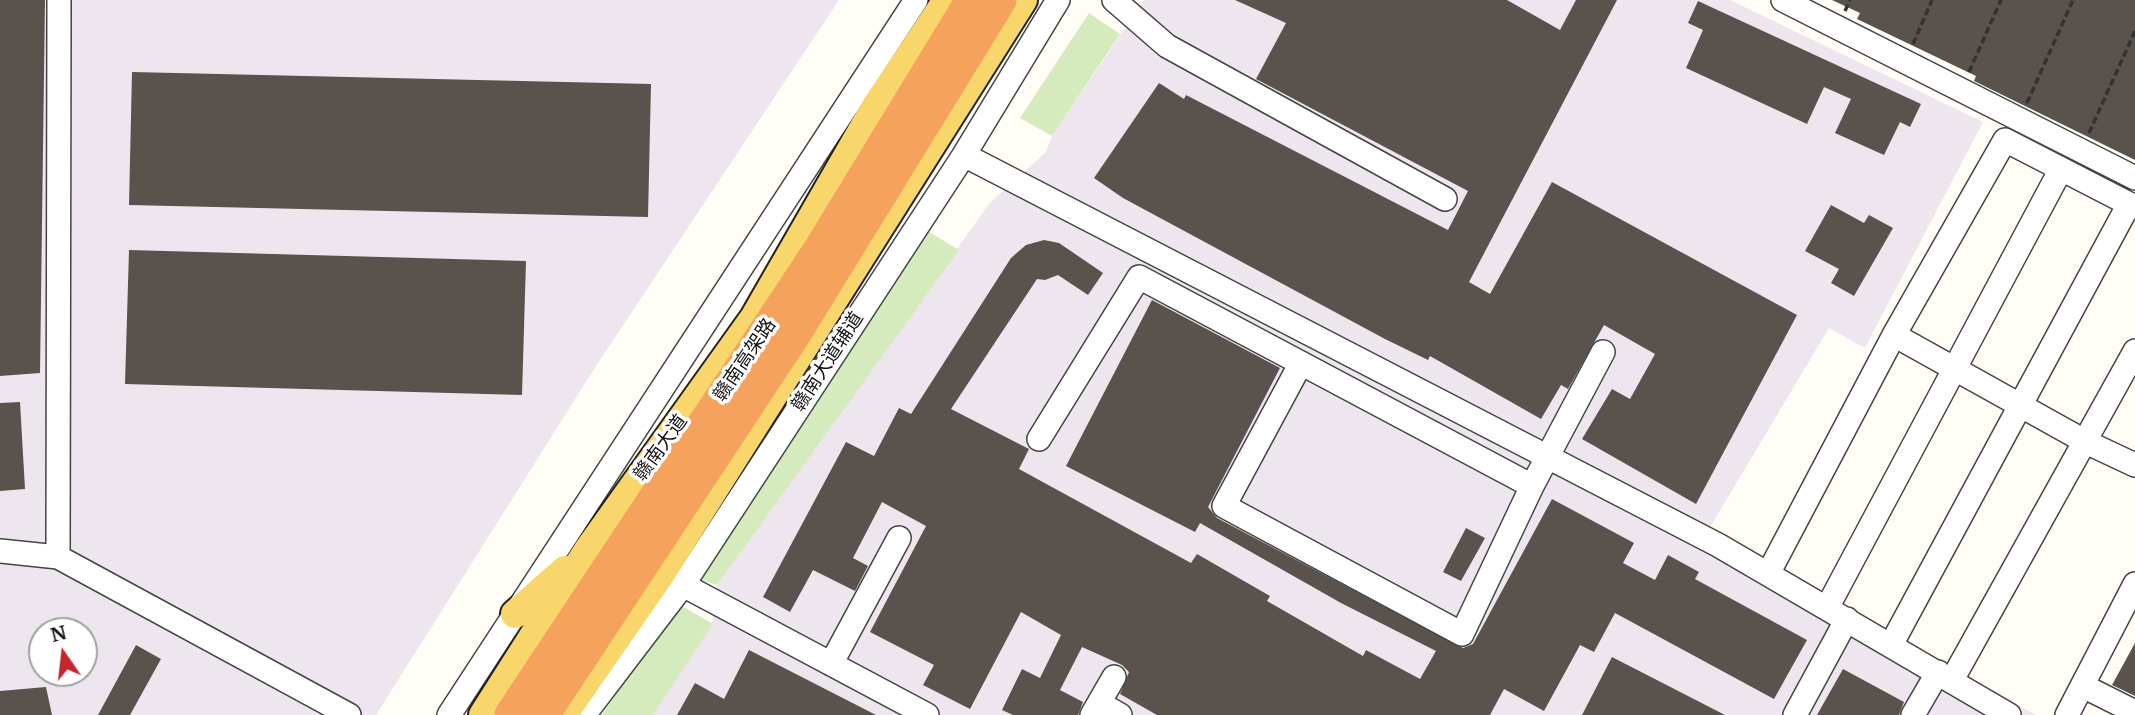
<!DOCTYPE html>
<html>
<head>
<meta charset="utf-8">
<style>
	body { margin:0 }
	#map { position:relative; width:2135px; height:715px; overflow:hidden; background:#fffdf5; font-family:Merriweather,serif }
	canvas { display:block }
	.north { position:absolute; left:28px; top:617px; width:70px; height:70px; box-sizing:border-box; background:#fff; border:2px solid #a0a0a0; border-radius:50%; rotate:346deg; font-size:19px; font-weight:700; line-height:28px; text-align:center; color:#111 }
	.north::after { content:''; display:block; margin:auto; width:24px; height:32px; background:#c4262e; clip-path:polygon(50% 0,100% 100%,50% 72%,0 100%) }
</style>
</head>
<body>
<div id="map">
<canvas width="2135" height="715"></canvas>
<div class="north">N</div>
</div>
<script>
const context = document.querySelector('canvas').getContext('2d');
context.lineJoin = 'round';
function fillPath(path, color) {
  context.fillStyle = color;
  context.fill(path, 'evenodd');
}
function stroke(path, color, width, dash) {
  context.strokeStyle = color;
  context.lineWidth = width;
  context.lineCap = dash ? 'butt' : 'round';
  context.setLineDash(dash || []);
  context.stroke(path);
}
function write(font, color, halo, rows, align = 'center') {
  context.font = font + ' Merriweather,"Noto Sans SC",serif';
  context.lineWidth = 7;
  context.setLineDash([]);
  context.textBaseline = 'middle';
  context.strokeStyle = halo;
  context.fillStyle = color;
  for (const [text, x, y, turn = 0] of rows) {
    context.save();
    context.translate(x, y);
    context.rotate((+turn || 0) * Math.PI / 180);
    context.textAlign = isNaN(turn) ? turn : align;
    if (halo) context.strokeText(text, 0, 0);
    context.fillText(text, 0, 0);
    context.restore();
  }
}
const industrial = new Path2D(`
	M0 0H839L596 366 376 715H0ZM42 631H84V673H42Z
	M1144 0H1730L1983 122 1865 348 1829 328 1709 529 2036 715H653L712 624 717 585 989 204 1046 152 1052 136Z`);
const green = new Path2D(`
	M1089 13 1120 34 1052 136 1020 118Z
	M926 230 959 250 717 585 697 579Z
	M677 603 713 624 653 715H602Z`);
const building = new Path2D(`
	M0 0H45L40 373 0 376Z
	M1235 0H1507L1560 30 1576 0H1617L1469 282 1490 294 1552 182 1797 315 1696 504 1582 439 1612 389 1630 399 1655 354 1604 325 1568 389 1561 385 1541 419 1430 356 1428 360 1385 339 1123 198 1094 178 1159 83 1184 99 1186 95 1448 230 1468 191 1256 79 1286 23Z
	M1832 0H2135V160L1974 81 1976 76 1857 19 1860 13Z
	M1698 1 1921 104 1910 127 1900 122 1884 155 1835 133 1851 99 1824 87 1807 124 1686 68 1703 30 1688 23Z
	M132 72 651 84 648 217 129 205Z
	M1831 205 1864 223 1869 215 1893 228 1854 296 1831 283 1839 269 1805 251Z
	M1044 240 1059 243 1103 273 1088 295 1058 275 1045 280 1037 279 951 409 1029 449 1019 469 1191 563 1197 554 1270 596 1267 601 1363 656 1366 650 1420 679 1436 651 1341 603 1200 523 1195 532 1066 466 1152 300 1280 368 1208 507 1217 518 1463 648 1473 644 1552 499 1634 543 1623 563 1655 580 1668 555 1699 572 1695 579 1807 640 1774 699 1615 613 1594 652 1580 645 1544 711 1504 689 1490 715H1157L1120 694 1129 672 1122 665 1082 647 1060 690 1083 702 1078 715H1013L1002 710 1022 669 1040 678 1061 635 1021 612 970 709 923 685 934 665 870 632 926 526 882 502 853 558 868 566 855 591 813 570 790 612 763 597 846 442 874 456 899 408 911 414 1011 258 1026 245Z
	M129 250 526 261 522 395 125 384Z
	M20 402 25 489 0 491V403Z
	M1466 528 1485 538 1461 581 1443 572Z
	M2135 643V696L2112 685Z
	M136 645 161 659 130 715H98Z
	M749 650 876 715H677L695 683 724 699Z
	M1612 657 1725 715H1582Z
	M1843 669 1904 702 1899 715H1817Z
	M46 687 52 715H0V691Z`);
const path = new Path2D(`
	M1845 11 1850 0
	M1913 44 1932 0
	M1969 72 2001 0
	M2027 103 2073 0
	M2089 133 2135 31`);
const minor = new Path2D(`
	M1114 0 1167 46 1445 199
	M1783 0 2135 178
	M964 155 1718 545 2009 715
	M1894 335 2086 442 2135 465
	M1301 363 1224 506 1462 634 1532 486
	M1039 439 1139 277 1532 486 1603 352
	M0 551 58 557 349 715
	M58 557 59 0
	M1768 574 1894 335 2005 140 2135 207
	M683 585 927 715
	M1827 608 2061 169
	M1891 645 2129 204
	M831 664 899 538
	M1952 680 2135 351
	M2083 686 2135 712
	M1099 703 1120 715
	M449 715 916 0
	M584 715 683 585 964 155 1058 0
	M1092 715 1114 677
	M1795 715 1847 619
	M1913 715 1938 672
	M2067 715 2135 584`);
const major = new Path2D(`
	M515 614 565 570
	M483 715 588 550 754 318 875 108 947 0
	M563 715 660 575 1023 0`);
const highway = new Path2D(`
	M511 715 820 249 972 0
	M543 715 792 338 1000 0`);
const streetNames = [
	["赣南高架路",745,360,-56],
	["赣南大道辅道",828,362,-57],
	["赣南大道",661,448,-54]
];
fillPath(industrial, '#eee6ef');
fillPath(green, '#d5ebbd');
fillPath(building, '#5a524d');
stroke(minor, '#444', 26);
stroke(major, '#222', 32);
stroke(highway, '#222', 37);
stroke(path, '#333', 3.5, [7, 3.5]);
stroke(minor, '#fff', 23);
stroke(major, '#f9d66b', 28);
stroke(highway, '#f5a25d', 33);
write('19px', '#111', '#fff', streetNames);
</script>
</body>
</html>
